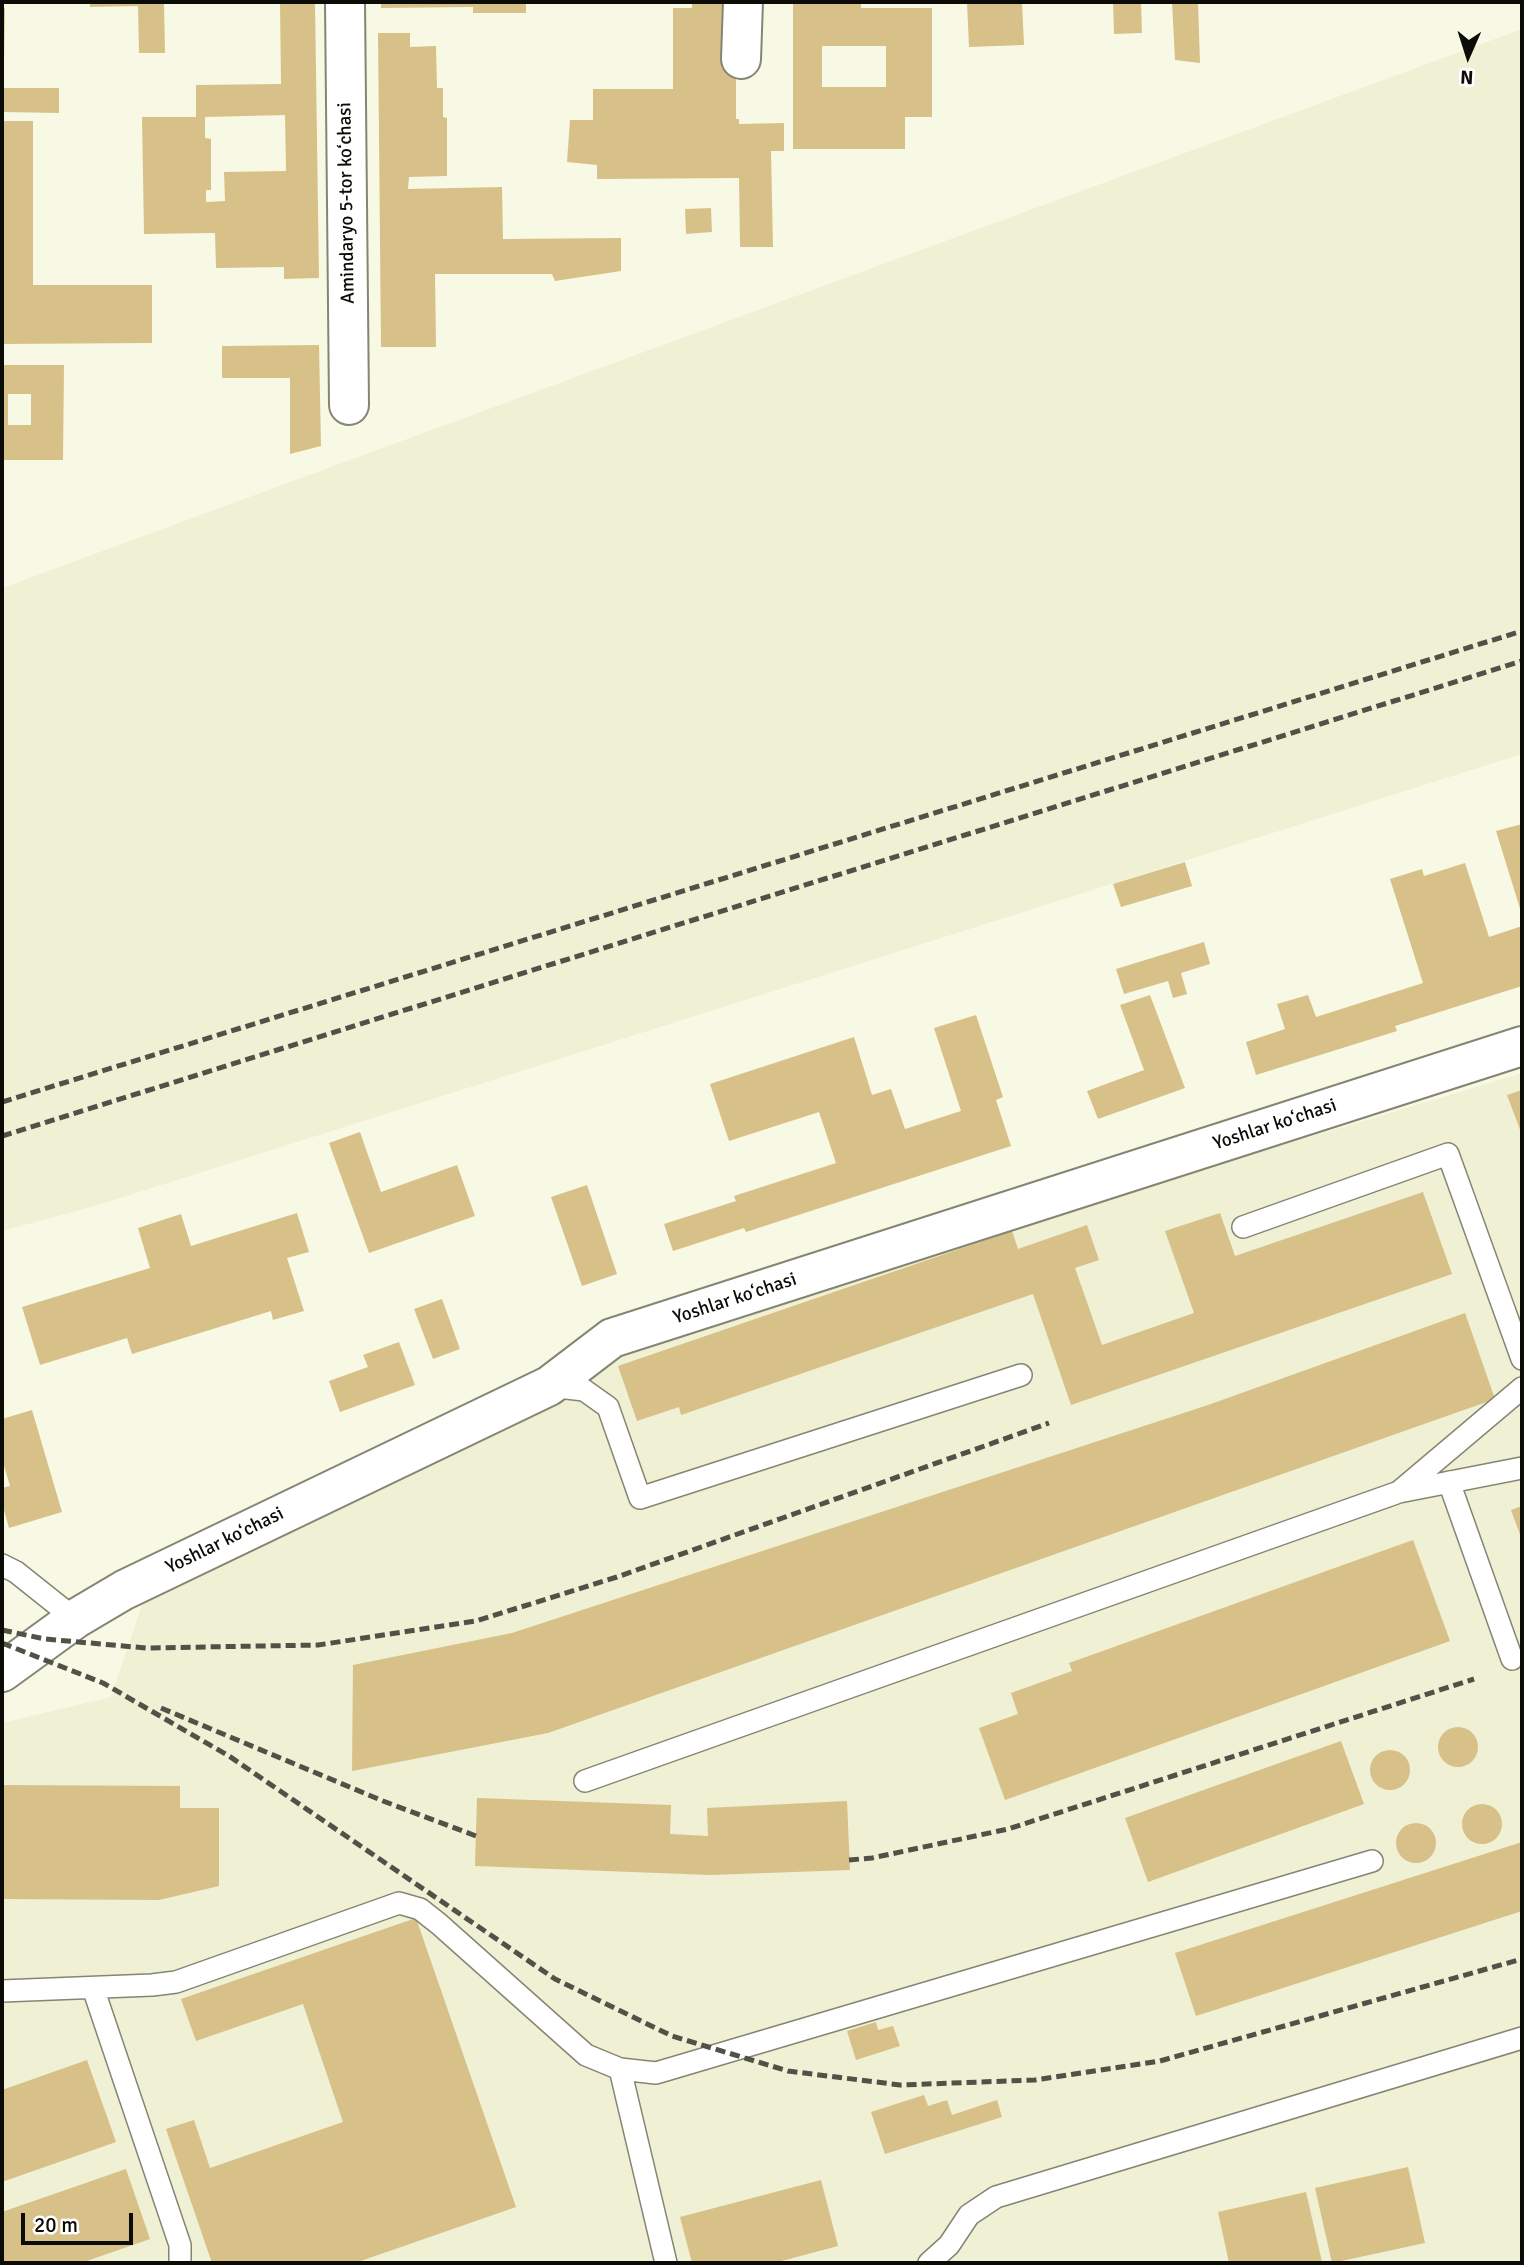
<!DOCTYPE html>
<html>
<head>
<meta charset="utf-8">
<style>
	body { margin:0 }
	#map { position:relative; width:1524px; height:2265px; overflow:hidden; background:#f8f9e5; font-family:Signika,sans-serif }
	canvas { display:block }
	.frame { position:absolute; inset:0; border:4px solid #0c0c06; pointer-events:none }
	.north { position:absolute; left:1433px; top:21px; width:70px; height:70px; -webkit-text-stroke:5px #fff; paint-order:stroke; rotate:183deg; font-size:19px; font-weight:700; line-height:28px; text-align:center; color:#0c0c06 }
	.north::after { content:''; display:block; margin:auto; width:24px; height:32px; background:#0c0c06; clip-path:polygon(50% 0,100% 100%,50% 72%,0 100%) }
	.scale { position:absolute; left:21px; top:2213px; width:112px; height:32px; box-sizing:border-box; border:4px solid #0c0c06; border-top:0; padding-left:9px; font-size:21px; line-height:24px; white-space:nowrap; color:#0c0c06; -webkit-text-stroke:5px #fff; paint-order:stroke }
</style>
</head>
<body>
<div id="map">
<canvas width="1524" height="2265"></canvas>
<div class="frame"></div>
<div class="north">N</div>
<div class="scale">20 m</div>
</div>
<script>
const context = document.querySelector('canvas').getContext('2d');
context.lineJoin = 'round';
function fillPath(path, color) {
  context.fillStyle = color;
  context.fill(path, 'evenodd');
}
function stroke(path, color, width, dash) {
  context.strokeStyle = color;
  context.lineWidth = width;
  context.lineCap = dash ? 'butt' : 'round';
  context.setLineDash(dash || []);
  context.stroke(path);
}
function write(font, color, halo, rows, align = 'center') {
  context.font = font + ' Signika,sans-serif';
  context.lineWidth = 6;
  context.setLineDash([]);
  context.textBaseline = 'middle';
  context.strokeStyle = halo;
  context.fillStyle = color;
  for (const [text, x, y, turn = 0] of rows) {
    context.save();
    context.translate(x, y);
    context.rotate((+turn || 0) * Math.PI / 180);
    context.textAlign = isNaN(turn) ? turn : align;
    if (halo) context.strokeText(text, 0, 0);
    context.fillText(text, 0, 0);
    context.restore();
  }
}
const built = new Path2D(`
	M1522 29V754L95 1206 2 1231V588Z
	M1522 1073V2263H2V1723L111 1697 144 1599 588 1355Z`);
const building = new Path2D(`
	M90 2H164L165 53H139L138 6 90 7Z
	M280 2H315L319 278 284 279V267L216 268 215 233 144 234 142 117H196V85L281 84ZM285 115 286 171 224 172 225 201 206 202V190H211V139L205 138V117Z
	M381 2H526V13H473V7L381 8Z
	M692 2H724L736 68V119H739V124L784 123V151H771L773 247H740L739 178 597 179V165L567 162 570 120H593V89H673V8H692Z
	M793 2H861V8H932V117H905V149H793ZM822 46H886V87H822Z
	M967 2H1022L1024 45 969 47Z
	M1113 2H1141L1142 33 1114 34Z
	M1172 2H1198L1200 63 1175 60Z
	M2 8H5L4 62H2Z
	M378 33H410V47L436 46 437 88H443V117L447 118V176L409 177 408 189 502 187 503 239 621 238V271L555 281 552 274H435L436 347H381Z
	M2 88H59V113L2 112Z
	M2 121H33V285H152V343L2 344Z
	M711 208 712 232 686 234 685 209Z
	M319 345 321 446 290 454V378H222V346Z
	M2 365H64L63 460H2ZM8 394H31V425H8Z
	M1522 824V915L1496 831Z
	M1185 862 1192 886 1121 907 1113 884Z
	M1465 863 1489 937 1522 926V986L1395 1026 1397 1031 1256 1075 1246 1042 1285 1029 1277 1004 1308 995 1316 1017 1423 983 1390 879 1422 869 1424 876Z
	M1204 942 1210 964 1181 973 1187 994 1173 998 1168 981 1124 994 1116 969Z
	M1150 995 1185 1088 1098 1119 1087 1091 1144 1070 1120 1005Z
	M976 1015 1003 1097 996 1100 1011 1146 746 1232 744 1228 673 1251 664 1224 736 1201 734 1196 836 1163 819 1112 729 1141 710 1084 854 1037 872 1095 891 1089 905 1129 961 1111 934 1028Z
	M1522 1090V1135L1507 1095Z
	M360 1132 381 1192 457 1165 475 1216 369 1253 329 1143Z
	M587 1185 617 1274 582 1286 551 1197Z
	M1423 1192 1452 1274 1071 1405 1033 1294 681 1415 679 1407 637 1421 618 1366 1012 1231 1018 1249 1087 1225 1099 1260 1075 1268 1102 1345 1194 1313 1165 1231 1220 1213 1235 1256Z
	M297 1213 309 1252 287 1258 304 1311 273 1320 271 1311 132 1354 127 1338 40 1365 22 1307 150 1268 138 1228 181 1214 191 1246Z
	M442 1299 460 1349 433 1359 414 1309Z
	M1465 1313 1495 1399 548 1733 352 1771 353 1665 512 1633 1208 1405Z
	M399 1342 415 1385 340 1412 329 1381 368 1367 363 1355Z
	M32 1410 62 1512 9 1528 2 1503V1488L10 1486 2 1459V1419Z
	M1522 1506V1540L1511 1510Z
	M1413 1540 1450 1641 1005 1800 979 1728 1018 1714 1011 1693 1072 1671 1069 1663Z
	M1438 1747a20 20 0 1 1 40 0a20 20 0 1 1-40 0Z
	M1341 1741 1364 1804 1148 1882 1125 1818Z
	M1370 1770a20 20 0 1 1 40 0a20 20 0 1 1-40 0Z
	M2 1785 180 1786V1808H219V1886L159 1900 2 1899Z
	M477 1798 671 1805 670 1834 708 1836 707 1808 847 1801 850 1870 710 1875 475 1866Z
	M1462 1824a20 20 0 1 1 40 0a20 20 0 1 1-40 0Z
	M1396 1843a20 20 0 1 1 40 0a20 20 0 1 1-40 0Z
	M1522 1842V1911L1196 2016 1175 1953Z
	M416 1918 516 2207 355 2263H212L166 2129 194 2120 210 2168 343 2122 303 2004 196 2041 181 1999Z
	M876 2022 878 2030 893 2026 900 2046 856 2060 847 2031Z
	M87 2060 116 2142 2 2182V2090Z
	M924 2095 928 2106 947 2100 952 2115 997 2100 1002 2117 885 2154 871 2112Z
	M1408 2167 1425 2243 1332 2263 1315 2188Z
	M126 2169 150 2239 81 2263H2V2212Z
	M821 2180 838 2246 774 2263H692L680 2217Z
	M1306 2192 1322 2262 1229 2263 1218 2212Z`);
const lane = new Path2D(`
	M1243 1227 1448 1154 1522 1359
	M549 1386 584 1390 608 1407 640 1498 1021 1375
	M1449 1482 1512 1659
	M1400 1491 1522 1388
	M2 1565 16 1572 75 1619
	M585 1781 1399 1492 1522 1468
	M93 1988 180 2245V2263
	M2 1991 152 1985 176 1982 399 1903 420 1909 439 1924 586 2055 620 2069 656 2073 1372 1861
	M620 2069 666 2263
	M929 2263 949 2245 969 2215 996 2197 1522 2038`);
const street = new Path2D(`
	M345 2 349 405
	M741 59 743 2
	M2 1672 75 1619 124 1590 549 1386 612 1338 1522 1046`);
const rail = new Path2D(`
	M2 1102 1522 631
	M2 1136 1522 661
	M2 1630 45 1639 146 1648 318 1645 476 1621 617 1577 1049 1423
	M2 1643 103 1683 229 1756 555 1979 672 2036 788 2071 900 2085 1035 2080 1160 2061 1522 1959
	M161 1708 383 1801 476 1836
	M849 1860 872 1858 1008 1829 1474 1679`);
const streetNames = [
	["Amindaryo 5-tor koʻchasi",347,203,-91],
	["Yoshlar koʻchasi",1275,1125,-18],
	["Yoshlar koʻchasi",735,1299,-18],
	["Yoshlar koʻchasi",225,1541,-26]
];
fillPath(built, '#eff0d4');
fillPath(building, '#d7c188');
stroke(lane, '#858573', 24);
stroke(street, '#858573', 42);
stroke(lane, '#fff', 21);
stroke(street, '#fff', 38);
stroke(rail, '#515147', 5, [10, 5]);
write('19px', '#0c0c06', '#fff', streetNames);
</script>
</body>
</html>
